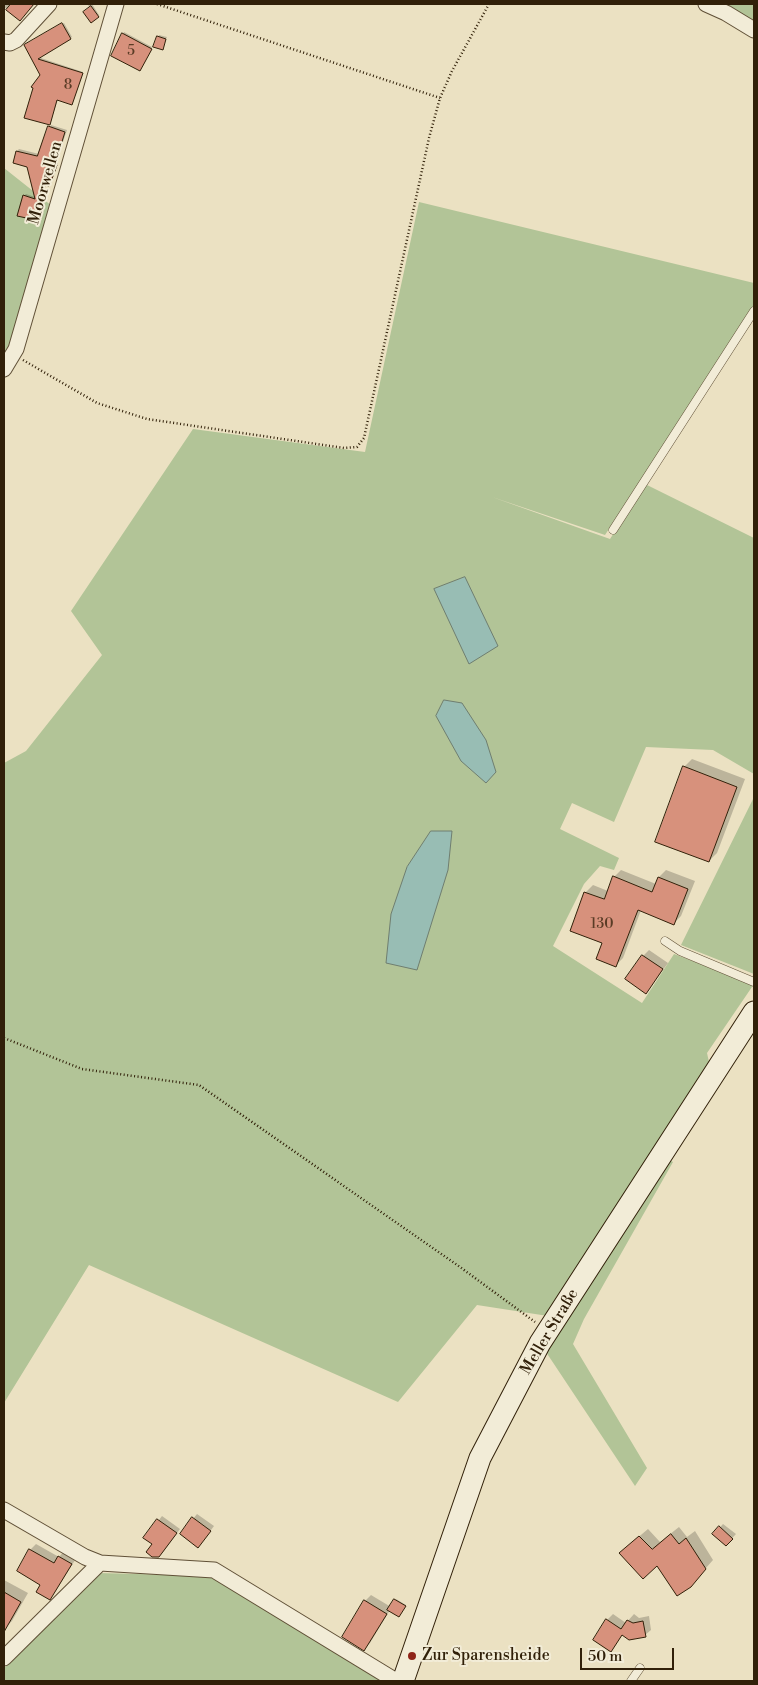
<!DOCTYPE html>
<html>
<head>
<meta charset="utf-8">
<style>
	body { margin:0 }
	#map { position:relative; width:758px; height:1685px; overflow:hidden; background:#ebe1c2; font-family:"Libre Bodoni",serif }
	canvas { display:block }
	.frame { position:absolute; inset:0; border:5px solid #312009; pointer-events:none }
	.scale { position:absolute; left:580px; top:1648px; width:94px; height:22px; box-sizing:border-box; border:2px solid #312009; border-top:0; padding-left:6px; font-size:15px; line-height:18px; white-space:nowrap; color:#312009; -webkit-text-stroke:4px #f2ecd7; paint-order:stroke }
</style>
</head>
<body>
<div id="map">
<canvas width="758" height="1685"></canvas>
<div class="frame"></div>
<div class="scale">50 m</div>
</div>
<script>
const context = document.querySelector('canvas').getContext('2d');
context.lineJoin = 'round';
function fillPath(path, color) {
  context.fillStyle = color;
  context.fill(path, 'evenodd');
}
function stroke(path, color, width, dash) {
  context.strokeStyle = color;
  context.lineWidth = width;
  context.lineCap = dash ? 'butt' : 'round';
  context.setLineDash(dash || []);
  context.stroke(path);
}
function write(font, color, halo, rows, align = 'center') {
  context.font = font + ' "Libre Bodoni",serif';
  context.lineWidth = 4;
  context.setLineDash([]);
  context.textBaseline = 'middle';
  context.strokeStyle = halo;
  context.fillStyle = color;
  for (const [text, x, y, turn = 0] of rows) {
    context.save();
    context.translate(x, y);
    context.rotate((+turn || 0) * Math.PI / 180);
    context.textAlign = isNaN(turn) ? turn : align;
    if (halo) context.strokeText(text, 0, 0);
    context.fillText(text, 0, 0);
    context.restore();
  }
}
const green = new Path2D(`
	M720 4H754V23Z
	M4 168 52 206 12 345 4 360Z
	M419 202 754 283V307L605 535 492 497 610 539 645 484 754 538V774L713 750 646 747 614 822 572 803 560 829 619 858 614 870 600 866 584 884 553 946 642 1003 674 954 754 984 707 1053 709 1062 548 1316 477 1305 398 1402 89 1265 4 1403V763L26 751 102 655 71 611 193 429 365 452Z
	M754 797V974L681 945Z
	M668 1159 673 1162 584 1319 573 1344 647 1468 635 1486 544 1349Z
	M99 1573 213 1576 383 1681H4V1668Z`);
const water = new Path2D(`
	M465 577 498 646 469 664 434 589Z
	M444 700 462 703 486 740 496 772 486 783 461 761 436 716Z
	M431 831H452L448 870 417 970 386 963 391 914 407 867Z`);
const shadow = new Path2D(`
	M4 4H32L20 20 4 7Z
	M87 4H92L99 15 98 16Z
	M64 23 72 37 38 57 83 72 73 102 72 104 58 99 50 124 42 75 27 44Z
	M124 32 152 47 141 68 123 34Z
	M159 35 167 37 162 48 158 37Z
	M51 125 67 130 56 162 58 163 51 183 49 185 46 184 38 216 35 218 24 196 26 194 35 197 28 166 17 151 19 149 39 154Z
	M692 759 745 779 717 853 709 861 684 767Z
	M621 870 656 884 659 877 666 870 695 881 681 916 674 923 641 910 623 958 616 965 604 943 571 931 586 892 593 885 608 891 614 877Z
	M649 950 668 963 651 986 643 956Z
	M197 1514 214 1526 202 1542 181 1534Z
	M162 1516 180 1529 163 1552 145 1538Z
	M723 1524 736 1534 726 1545 714 1534Z
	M679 1527 687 1537 695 1531 713 1560 690 1586 629 1545 648 1529 660 1542Z
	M36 1544 59 1557 65 1550 77 1557 55 1592 49 1598 42 1584 30 1550Z
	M4 1580 28 1593 12 1621 4 1629Z
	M371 1595 391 1607 396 1599 406 1605 400 1614 390 1610 370 1643 364 1649 365 1601Z
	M613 1614 626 1623 634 1614 639 1618 649 1616 651 1630 645 1635 623 1634 611 1650 607 1620Z`);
const building = new Path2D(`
	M11 4H34L20 21 6 10Z
	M91 6 99 17 91 23 83 12Z
	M62 23 71 39 38 59 83 73 72 105 57 100 50 125 24 118 33 88 31 87 40 75 24 45Z
	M122 33 152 49 140 71 111 56Z
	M157 36 166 39 163 50 153 47Z
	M48 126 65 132 55 164 57 165 55 171 49 186 45 185 36 220 17 216 23 195 35 199 27 167 13 163 16 151 37 156Z
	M683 766 737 787 709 862 655 842Z
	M613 876 652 892 658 877 688 889 674 925 638 910 616 967 596 959 602 943 570 931 584 892 604 899Z
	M642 955 663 969 646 994 625 979Z
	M192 1517 211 1531 198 1548 180 1534Z
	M157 1519 177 1533 159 1557H152L146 1552 152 1544 143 1538Z
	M719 1526 733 1539 726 1546 712 1534Z
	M671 1534 679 1544 686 1538 706 1569 691 1587 677 1596 657 1566 643 1579 619 1553 639 1536 652 1549Z
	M29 1549 54 1563 58 1556 72 1564 50 1600 36 1592 40 1585 17 1571Z
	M4 1592 21 1602 4 1632Z
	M394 1599 406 1606 399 1617 387 1610Z
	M364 1600 387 1614 364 1651 342 1637Z
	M606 1619 621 1629 627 1620 633 1623 643 1621 646 1637 629 1640 622 1635 611 1652 593 1640Z`);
const path = new Path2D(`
	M157 4 440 98
	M23 360 97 403 147 419 344 448 357 447 364 438 429 138 440 98 452 71 489 4
	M4 1038 82 1069 199 1085 460 1267 535 1322`);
const lane = new Path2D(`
	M613 530 754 311
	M665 941 680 951 754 982
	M631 1681 640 1668`);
const street = new Path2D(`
	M706 4 726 13 754 30
	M4 42 10 43 16 40 49 4
	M4 369 16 349 116 4
	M4 1510 85 1557 100 1563 214 1570 396 1681
	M4 1658 100 1563`);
const secondary = new Path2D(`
	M403 1681 480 1458 540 1343 754 1012`);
const markers = [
	[412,1656,5,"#8f2418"]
];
const numberNames = [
	["5",131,52],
	["8",68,86],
	["130",602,925]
];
const streetNames = [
	["Moorwellen",46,183,-74],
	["Meller Straße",550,1332,-59]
];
const poiNames = [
	["Zur Sparensheide",422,1656]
];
fillPath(green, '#b2c497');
fillPath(water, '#98bdb4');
stroke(water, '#6f7e70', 1);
fillPath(shadow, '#0003');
fillPath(building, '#d7917c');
stroke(building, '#312009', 1);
stroke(lane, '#605037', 9);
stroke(street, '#605037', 17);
stroke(secondary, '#312009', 23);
stroke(path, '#312009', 2.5, [1, 2.5]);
stroke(lane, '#f2ecd7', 8);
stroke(street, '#f2ecd7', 15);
stroke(secondary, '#f2ecd7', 21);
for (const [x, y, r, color] of markers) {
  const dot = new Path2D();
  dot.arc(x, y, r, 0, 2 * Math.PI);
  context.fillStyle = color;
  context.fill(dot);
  stroke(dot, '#f2ecd7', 2);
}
write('14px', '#5a3c26', null, numberNames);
write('16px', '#312009', '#f2ecd7', streetNames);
write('16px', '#312009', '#f2ecd7', poiNames, 'left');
</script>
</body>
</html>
